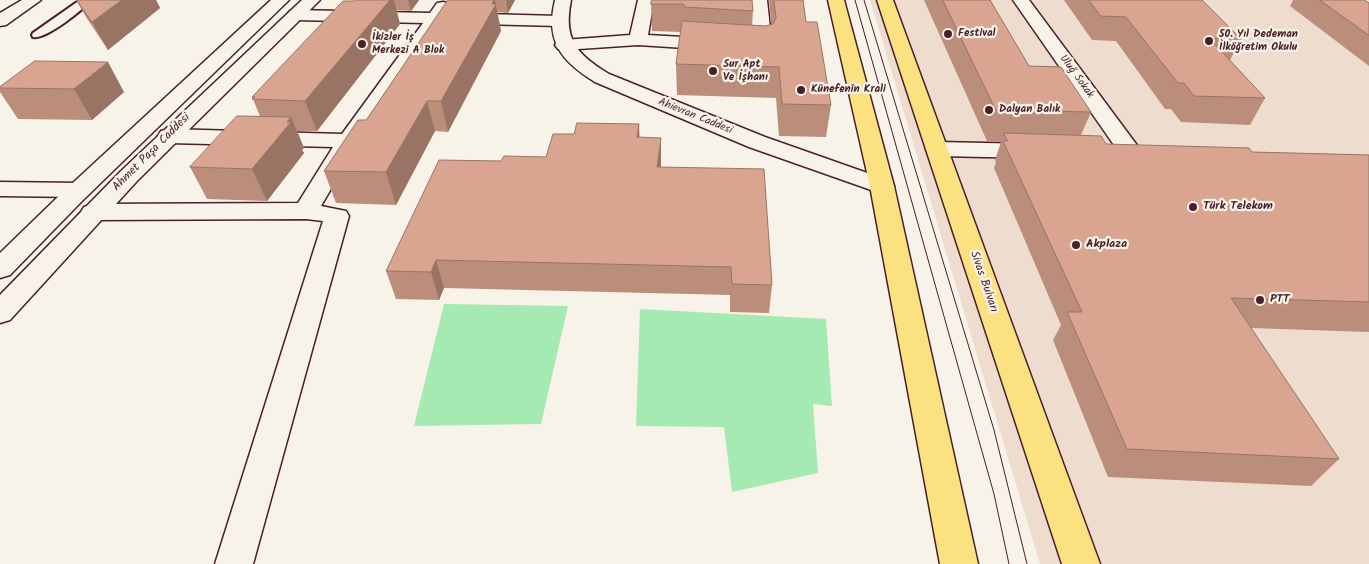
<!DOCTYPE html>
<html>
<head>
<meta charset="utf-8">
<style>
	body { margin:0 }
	canvas { display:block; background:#f7f3e8 }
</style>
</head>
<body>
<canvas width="1369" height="564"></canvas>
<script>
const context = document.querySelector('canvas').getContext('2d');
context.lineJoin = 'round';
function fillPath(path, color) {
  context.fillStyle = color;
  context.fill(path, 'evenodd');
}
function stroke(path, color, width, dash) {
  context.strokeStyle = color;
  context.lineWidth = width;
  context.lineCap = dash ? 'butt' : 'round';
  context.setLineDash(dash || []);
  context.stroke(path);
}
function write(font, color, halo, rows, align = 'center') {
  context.font = font + ' Kalam,sans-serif';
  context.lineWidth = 4.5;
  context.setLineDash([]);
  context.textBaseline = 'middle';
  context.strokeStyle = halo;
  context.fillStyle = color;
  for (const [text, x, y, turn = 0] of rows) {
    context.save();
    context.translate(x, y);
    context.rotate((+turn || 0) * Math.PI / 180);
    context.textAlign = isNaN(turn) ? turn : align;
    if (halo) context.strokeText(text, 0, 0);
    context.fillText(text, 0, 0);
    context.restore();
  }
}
const built = new Path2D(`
	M870 0H1369V564H1040Z`);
const green = new Path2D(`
	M444 304 568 306 541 424 414 426Z
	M640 309 826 319 832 406 813 404 818 473 732 492 724 427 636 426Z`);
const service = new Path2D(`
	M80 0H91C83 10 45 40 33 37L32 35 33 33Z`);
const minor = new Path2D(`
	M22 0H41L6 25 0 26V13Z
	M638 0H654L648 35 753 41 751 0H767L772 47 770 51 763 53 638 45 564 50 558 49 555 45 558 41 564 40 630 35Z
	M1013 0H1029L1139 148 1142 153 1139 158 1131 160 1123 158Z
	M443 2 449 3 451 7 447 13 559 16 565 17 568 21 565 25 559 26 440 23 359 141 321 206 346 211 349 216 253 564H215L323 221 306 219 93 220 84 217 81 212 84 207 93 204 298 203 333 147 169 143 161 141 158 136 161 131 169 129 342 134 423 23 296 20 290 19 287 15 290 11 296 10 430 13 437 3Z
	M937 142 1035 144 1043 146 1046 151 1043 156 1035 158 937 156 929 154 926 149 929 144Z
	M0 182 79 183 87 185 91 190 87 195 79 197 0 196Z`);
const tertiary = new Path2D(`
	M271 0H289L81 202 10 275 0 278V253L63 192Z
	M302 0H320L137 181 10 320 0 323V295L121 171Z
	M555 0H571C563 39 576 54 609 74L765 137 890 181 894 186 890 191 882 193 874 191 749 147 595 82C561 61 545 41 555 0Z`);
const trunk = new Path2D(`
	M828 0H844L894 186 978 564H940L870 186Z
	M877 0H893L1100 564H1062Z`);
const tram = new Path2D(`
	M855 0 994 494 1009 564
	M864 0 994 430 1027 564`);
const wall = new Path2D(`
	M76 0H156L160 8 108 50 86 17Z
	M355 0H419L411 11 396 10 400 24 317 131H297L304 148 302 150 304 153 267 201 207 199 190 167 260 116 252 97Z
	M448 0H515L508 13 497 12 501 31 448 132 435 131 396 205 336 203 324 171 366 120Z
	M652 0 753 11 752 25 765 26 771 24 769 0H803L806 22 831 105 826 137 779 136 776 98 677 95 676 64 681 32 652 31 651 4Z
	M924 0H990L1029 66 1091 112 1081 135 1106 144 1252 152 1369 155V332L1251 328 1339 459 1311 486 1108 477 1053 340 1061 325 994 168 996 162 995 160 1001 142 987 141Z
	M1064 0H1202L1241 39 1230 60 1265 98 1250 125 1181 122 1171 109H1165L1116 41 1092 40Z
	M1293 0H1364L1369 3V66L1290 6Z
	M35 61 124 92 92 120 18 119 0 92V87Z
	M639 124V137L661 164V167L772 285 769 313 730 312V295L444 288 439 300 396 299 386 271 501 161 546 157 574 134Z`);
const shadedWall = new Path2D(`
	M122 0H156L160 8 108 50 92 22Z
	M390 0H394L400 24 317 131 305 101Z
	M408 0H419L411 11Z
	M494 0H495L501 31 448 132 441 101Z
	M506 0H515L508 13Z
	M108 62 124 92 92 120 74 89Z
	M427 101 435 131 396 205 386 172Z
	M291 117 304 148 302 150 304 153 267 201 252 169Z
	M639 124 640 151 637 137Z
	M661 138V164L658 194 657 167Z
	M436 260 444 288 439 300 431 272Z`);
const building = new Path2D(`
	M77 0H122L92 22Z
	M355 0H390L305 101 252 99 255 97H252L343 1H354Z
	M448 0H494L492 4H496L441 101H427L386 172 324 171 358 120H366Z
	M652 0H752L753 11 684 7V4H651Z
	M774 0H803L806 22H817L831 105 782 104 779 67 676 64 682 21 765 26 773 24 776 18Z
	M943 0H990L1029 66 1061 67 1091 112 996 110Z
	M1089 0H1202L1241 39 1209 38 1265 98 1194 96 1184 83H1178L1126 17 1101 16Z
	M1320 0H1364L1369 3V35Z
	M35 61 108 62 74 89 0 88V87Z
	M237 116 291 117 287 122H291L252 169 190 167Z
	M577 123 639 124 637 137 661 138 657 167 764 169 772 285 732 284 731 267 436 260 431 272 386 271 439 160 501 161 504 156 546 157 553 134H574Z
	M1004 133 1101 136 1106 144 1249 148 1252 152 1369 155V302L1231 298 1339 459 1127 449 1067 312H1082L1003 141H1007Z`);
const markers = [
	[948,34,5,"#4a1f2b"],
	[1209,41,5,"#4a1f2b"],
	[362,44,5,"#4a1f2b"],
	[713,71,5,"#4a1f2b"],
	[801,90,5,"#4a1f2b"],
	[989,110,5,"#4a1f2b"],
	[1193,207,5,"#4a1f2b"],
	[1076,245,5,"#4a1f2b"],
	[1260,300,5,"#4a1f2b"]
];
const farPoinames = [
	["Festival",958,34],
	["50. Yıl Dedeman",1219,35],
	["İlköğretim Okulu",1219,48],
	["İkizler İş",372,38],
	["Merkezi A Blok",372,51],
	["Sur Apt",723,65],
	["Ve İşhanı",723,78],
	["Künefenîn Krali",811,90],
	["Dalyan Balık",999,110]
];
const farStreetnames = [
	["Uluğ Sokak",1076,77,54],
	["Ahievran Caddesi",695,117,22]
];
const streetNames = [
	["Ahmet Paşa Caddesi",152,153,-45],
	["Sivas Bulvarı",983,282,71]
];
const poiNames = [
	["Türk Telekom",1203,207],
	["Akplaza",1086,245],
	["PTT",1270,300]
];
fillPath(built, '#eedcce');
fillPath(green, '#a5e9b3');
stroke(service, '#4a1f2b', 4);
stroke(minor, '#4a1f2b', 3);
stroke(tertiary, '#4a1f2b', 3);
stroke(trunk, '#4a1f2b', 3);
fillPath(service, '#f7f3e8');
fillPath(minor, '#f7f3e8');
fillPath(tertiary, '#f7f3e8');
fillPath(trunk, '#fbe180');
stroke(tram, '#4a1f2b', 1);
fillPath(wall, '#bb8e7c');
fillPath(shadedWall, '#997465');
fillPath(building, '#daa590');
stroke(building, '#997465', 1);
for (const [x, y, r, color] of markers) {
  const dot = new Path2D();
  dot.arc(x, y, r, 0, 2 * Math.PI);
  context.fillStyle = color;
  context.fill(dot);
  stroke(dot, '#f7f3e8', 2);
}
write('bold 11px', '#4a1f2b', '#f7f3e8', farPoinames, 'left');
write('11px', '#4a1f2b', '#f7f3e8', farStreetnames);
write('12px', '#4a1f2b', '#f7f3e8', streetNames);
write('bold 12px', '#4a1f2b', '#f7f3e8', poiNames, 'left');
</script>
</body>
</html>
